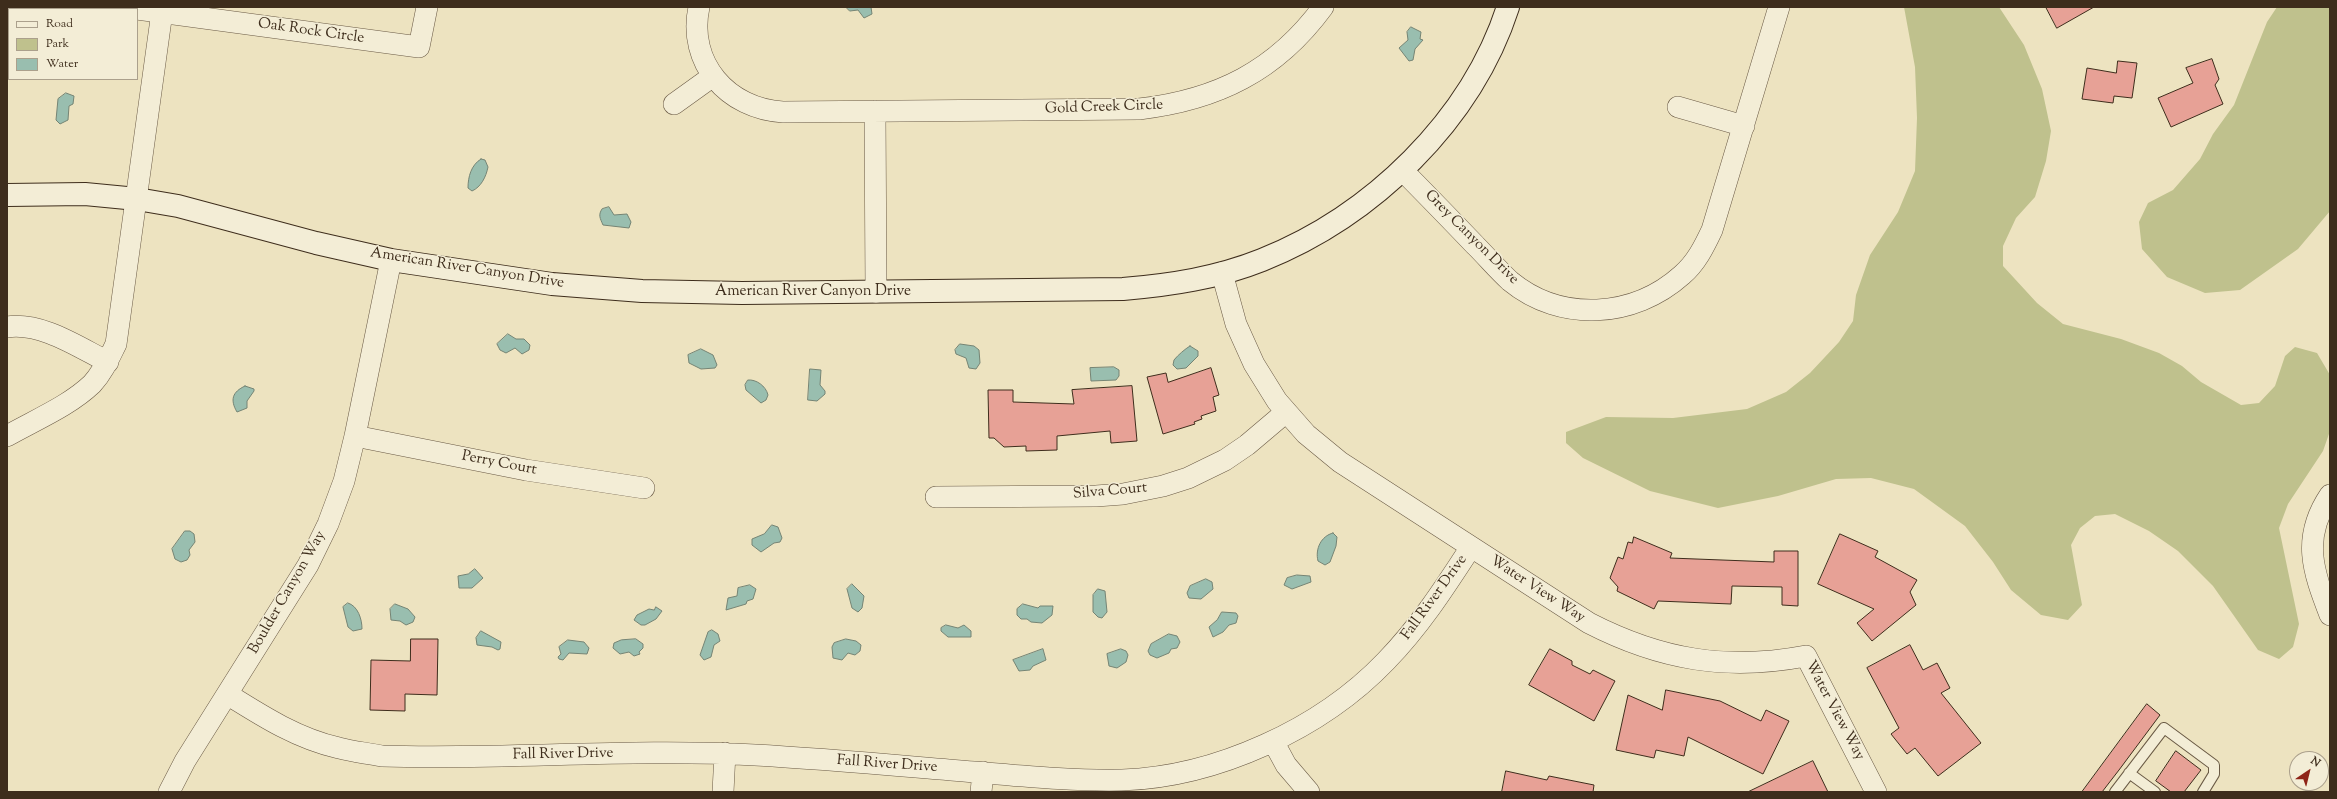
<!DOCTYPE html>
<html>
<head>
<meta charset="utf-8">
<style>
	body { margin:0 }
	#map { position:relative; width:2337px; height:799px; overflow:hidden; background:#ede3c0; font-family:"Sorts Mill Goudy",serif }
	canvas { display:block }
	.frame { position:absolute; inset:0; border:8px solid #3e2d1c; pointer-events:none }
	.legend { position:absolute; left:8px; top:8px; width:130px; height:72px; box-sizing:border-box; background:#f3edd6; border:1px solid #aba08c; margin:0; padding:5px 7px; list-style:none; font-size:12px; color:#3e2d1c }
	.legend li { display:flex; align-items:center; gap:8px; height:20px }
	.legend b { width:20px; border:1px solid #aba08c }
	.north { position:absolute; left:2289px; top:751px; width:40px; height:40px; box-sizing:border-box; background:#f3edd6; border:1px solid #aba08c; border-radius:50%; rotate:35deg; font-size:11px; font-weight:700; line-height:16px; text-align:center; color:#3e2d1c }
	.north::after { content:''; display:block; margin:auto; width:14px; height:18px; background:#8f2418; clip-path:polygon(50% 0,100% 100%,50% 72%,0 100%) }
</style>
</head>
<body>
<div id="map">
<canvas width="2337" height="799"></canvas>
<div class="frame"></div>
<ul class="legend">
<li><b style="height:5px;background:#f3edd6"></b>Road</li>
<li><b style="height:11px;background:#bfc18d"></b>Park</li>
<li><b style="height:11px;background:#99beaf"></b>Water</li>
</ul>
<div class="north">N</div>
</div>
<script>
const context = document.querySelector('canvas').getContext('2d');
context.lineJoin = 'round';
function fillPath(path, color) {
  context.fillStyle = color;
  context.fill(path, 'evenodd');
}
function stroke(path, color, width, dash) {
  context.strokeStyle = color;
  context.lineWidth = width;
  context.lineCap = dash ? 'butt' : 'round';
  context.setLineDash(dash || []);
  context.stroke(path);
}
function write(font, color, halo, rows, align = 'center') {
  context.font = font + ' "Sorts Mill Goudy",serif';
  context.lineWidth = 3;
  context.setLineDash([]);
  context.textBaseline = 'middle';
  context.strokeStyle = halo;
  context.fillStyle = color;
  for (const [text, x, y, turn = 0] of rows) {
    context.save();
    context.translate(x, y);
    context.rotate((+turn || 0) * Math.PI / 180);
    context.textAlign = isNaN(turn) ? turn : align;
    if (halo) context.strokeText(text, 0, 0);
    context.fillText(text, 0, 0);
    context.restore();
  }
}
const green = new Path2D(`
	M1904 7H1999L2024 45 2042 89 2051 131 2046 161 2035 197 2016 218 2003 246V266L2037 303 2063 324 2121 339 2159 353 2182 366 2201 382 2241 405 2259 403 2275 386 2285 356 2295 347 2317 353 2330 375V431L2323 451 2288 504 2279 528 2299 624 2293 647 2279 659 2258 650 2213 586 2178 551 2149 531 2115 514 2095 516 2080 528 2071 545 2082 605 2068 620 2041 615 2011 590 1993 562 1965 526 1914 489 1871 478 1836 479 1778 496 1718 508 1650 491 1583 458 1566 443V432L1606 417 1673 418 1747 409 1786 392 1810 373 1839 342 1853 321 1856 295 1870 255 1898 212 1915 171 1917 118 1915 67Z
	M2277 7H2330V211L2298 249 2240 290 2205 293 2167 277 2142 249 2139 222 2148 203 2173 190 2200 159 2213 134 2234 105 2267 22Z`);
const water = new Path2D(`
	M846 7H871L872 14 864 18 858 10 850 11Z
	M1411 27 1421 32 1420 39 1423 40 1415 49 1413 60 1409 61 1399 48 1408 40 1407 32Z
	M66 93 74 96 73 104 69 106 68 120 60 124 56 120 58 99Z
	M481 159 485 160 488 167C486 177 481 187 472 191L468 188C468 177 471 165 481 159Z
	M609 207 614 215 627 214 631 222 629 228 603 225C600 218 598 215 602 209Z
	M508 334 516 339H524L530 345 529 350 522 354 515 348 506 353 500 350 497 344Z
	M960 344 974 346 979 350 980 363 976 369 969 368 966 358 956 354 955 350Z
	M1190 346 1198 351V356L1186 368 1177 369 1173 365 1174 360C1178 355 1185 349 1190 346Z
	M701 349 713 355 717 365 715 368 701 369 689 363 688 355Z
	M1114 367 1119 370V376L1116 380 1091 381 1090 368Z
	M810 369 821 370 820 385 825 391V394L817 401 808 400Z
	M748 380C756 379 766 386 768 395L766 400 761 403 746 390 745 385Z
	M245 386 254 389V391L247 401V408L237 412C230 400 232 392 245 386Z
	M772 525 778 527 782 538 780 542 774 543 761 552 752 545V539L764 534Z
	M185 531H190L194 534 195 542 189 550 190 555 187 560 181 562 175 559 172 549Z
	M1333 533 1337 537 1336 546 1330 562 1325 565 1318 561C1315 549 1321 536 1333 533Z
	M475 569 483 578 472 588H459L458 576 468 574Z
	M1297 575 1310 576 1311 582 1292 589 1284 585 1287 578Z
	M1206 579 1212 582 1213 589 1201 599 1189 598 1187 593 1190 586Z
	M852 584 864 596 862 608 858 612 852 608 847 589Z
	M750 585 756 589 753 599 747 601 746 604 726 610 728 598 737 596 738 588Z
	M1098 589 1105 591 1107 612 1102 618 1098 617 1093 612V595Z
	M348 603C358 606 362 619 362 629L353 631 348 627 343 607Z
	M395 604 408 609 415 617 413 622 406 625 400 621 391 620 390 609Z
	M1023 604 1038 608 1040 606H1053L1052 615 1042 623 1031 622 1027 619H1021L1017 615V609Z
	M656 607 662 611 656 619 645 625H641L634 620 637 615 649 609 654 610Z
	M1222 612 1236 613 1238 616 1236 623 1229 625 1223 632 1213 637 1209 627 1217 620Z
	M946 625 958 628 964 625 971 631V637H948L941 631V628Z
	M712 630 718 634 720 641 714 645 711 657 704 660 700 655 708 632Z
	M481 631 501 642 500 649 498 650 492 647 477 645 476 638Z
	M1169 634 1177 636 1180 642 1177 648 1171 649 1169 653 1157 658 1150 655 1148 651 1151 644Z
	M636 639 643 644V648L639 652 640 654 634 656 629 652 620 654 613 648 614 643 621 640Z
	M846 639 856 641 861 645 860 651 855 655 848 653 842 660 833 658 832 647 834 643Z
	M568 640 584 642 589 648 587 654 569 653 563 660 559 659 558 657 561 654 559 647Z
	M1043 649 1046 660 1033 666 1030 670 1019 671 1013 660Z
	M1121 649 1126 651 1128 655 1126 662 1117 668 1109 666 1107 654Z`);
const building = new Path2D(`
	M2046 7H2094L2057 28Z
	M2212 59 2219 79 2215 85 2223 104 2171 127 2158 98 2193 83 2186 68Z
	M2118 61 2137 63 2132 98 2114 96 2113 103 2082 99 2087 68 2116 73Z
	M1211 368 1219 395 1213 397 1216 411 1201 416 1202 419 1194 422 1195 424 1163 434 1147 377 1166 373 1168 382Z
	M1132 386 1137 441 1111 443 1110 431 1057 436V450L1026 451V446L1004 447 994 438H989L988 390H1013V402L1074 404 1072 390Z
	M1840 534 1878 551 1875 557 1917 580 1910 592 1916 605 1872 641 1857 623 1874 609 1818 584Z
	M1634 537 1672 553 1670 558 1774 562V551H1798V606L1782 605V587L1732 586 1731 604 1658 601 1654 609 1617 591 1618 587 1610 578 1618 557 1623 559 1628 542 1632 543Z
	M411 639H438L437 695 405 694V711L370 710 371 660 410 661Z
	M1910 645 1923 670 1937 663 1950 688 1941 693 1981 743 1938 776 1915 748 1907 754 1891 734 1899 728 1867 668Z
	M1550 649 1572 661V665L1590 674 1593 670 1615 681 1594 721 1529 685Z
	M1666 690 1720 701 1761 721 1766 710 1789 721 1763 774 1688 737 1684 756 1656 750 1654 758 1616 750 1628 695 1662 710Z
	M2147 704 2160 715 2119 770 2102 792H2082Z
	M2176 751 2201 770 2184 792H2171L2156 781Z
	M1813 761 1828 792H1748Z
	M1506 771 1547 780 1549 776 1594 785 1593 792H1502Z`);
const service = new Path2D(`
	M2129 773 2155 792
	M2115 792 2164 728 2214 765V774L2203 792`);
const minor = new Path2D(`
	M114 7 135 9
	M699 7C687 63 728 109 783 112L1139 109C1217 100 1276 71 1323 7
	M7 8 30 7
	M137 9 419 47 427 7
	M674 104 713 76
	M1678 107 1744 126
	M875 111 876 292
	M1402 170C1427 195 1451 220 1476 246 1487 257 1498 270 1510 281 1561 323 1634 318 1682 275 1696 263 1704 247 1712 230L1779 7
	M1222 273 1236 324 1254 364 1277 401 1306 434 1340 462 1589 623C1661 660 1727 671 1806 656L1876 792
	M7 327C42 322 78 347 108 362
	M7 436C35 420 69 406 92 384 103 372 109 358 116 344L162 12
	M355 436 526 470 644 488
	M2330 495C2301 538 2313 571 2330 615
	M936 497 1096 496 1123 494 1163 486 1188 478 1225 460 1247 445 1286 412
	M227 694C262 716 298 739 339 748 353 752 368 753 382 756 506 760 631 748 755 755 828 759 901 766 974 772 1023 776 1072 781 1122 780 1216 777 1321 729 1386 661 1420 626 1445 587 1471 547
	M1273 741 1286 765 1309 792
	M169 792 185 761 308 565 328 524 344 481 355 436 391 260
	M723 792 725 753
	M981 792 983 772`);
const secondary = new Path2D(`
	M7 195 85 194 137 199 178 206 316 243 391 260 552 284 642 291 742 293 1123 289C1171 285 1217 278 1262 260 1372 216 1471 121 1508 7`);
const streetNames = [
	["Oak Rock Circle",311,32,8],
	["Gold Creek Circle",1104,108,-2],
	["Grey Canyon Drive",1471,238,45],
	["American River Canyon Drive",467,269,9],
	["American River Canyon Drive",813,292],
	["Perry Court",499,464,11],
	["Silva Court",1110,492,-5],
	["Water View Way",1537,590,33],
	["Boulder Canyon Way",288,593,-60],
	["Fall River Drive",1435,598,-54],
	["Water View Way",1834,711,62],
	["Fall River Drive",563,755,-1],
	["Fall River Drive",887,765,4]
];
fillPath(green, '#bfc18d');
fillPath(water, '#99beaf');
stroke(water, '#758474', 1);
fillPath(building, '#e7a196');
stroke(building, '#3e2d1c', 1);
stroke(service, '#6a5a45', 12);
stroke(minor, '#6a5a45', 22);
stroke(secondary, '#3e2d1c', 24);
stroke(service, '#f3edd6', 10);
stroke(minor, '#f3edd6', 21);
stroke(secondary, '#f3edd6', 22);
write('15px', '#3e2d1c', '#f3edd6', streetNames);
</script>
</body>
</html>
